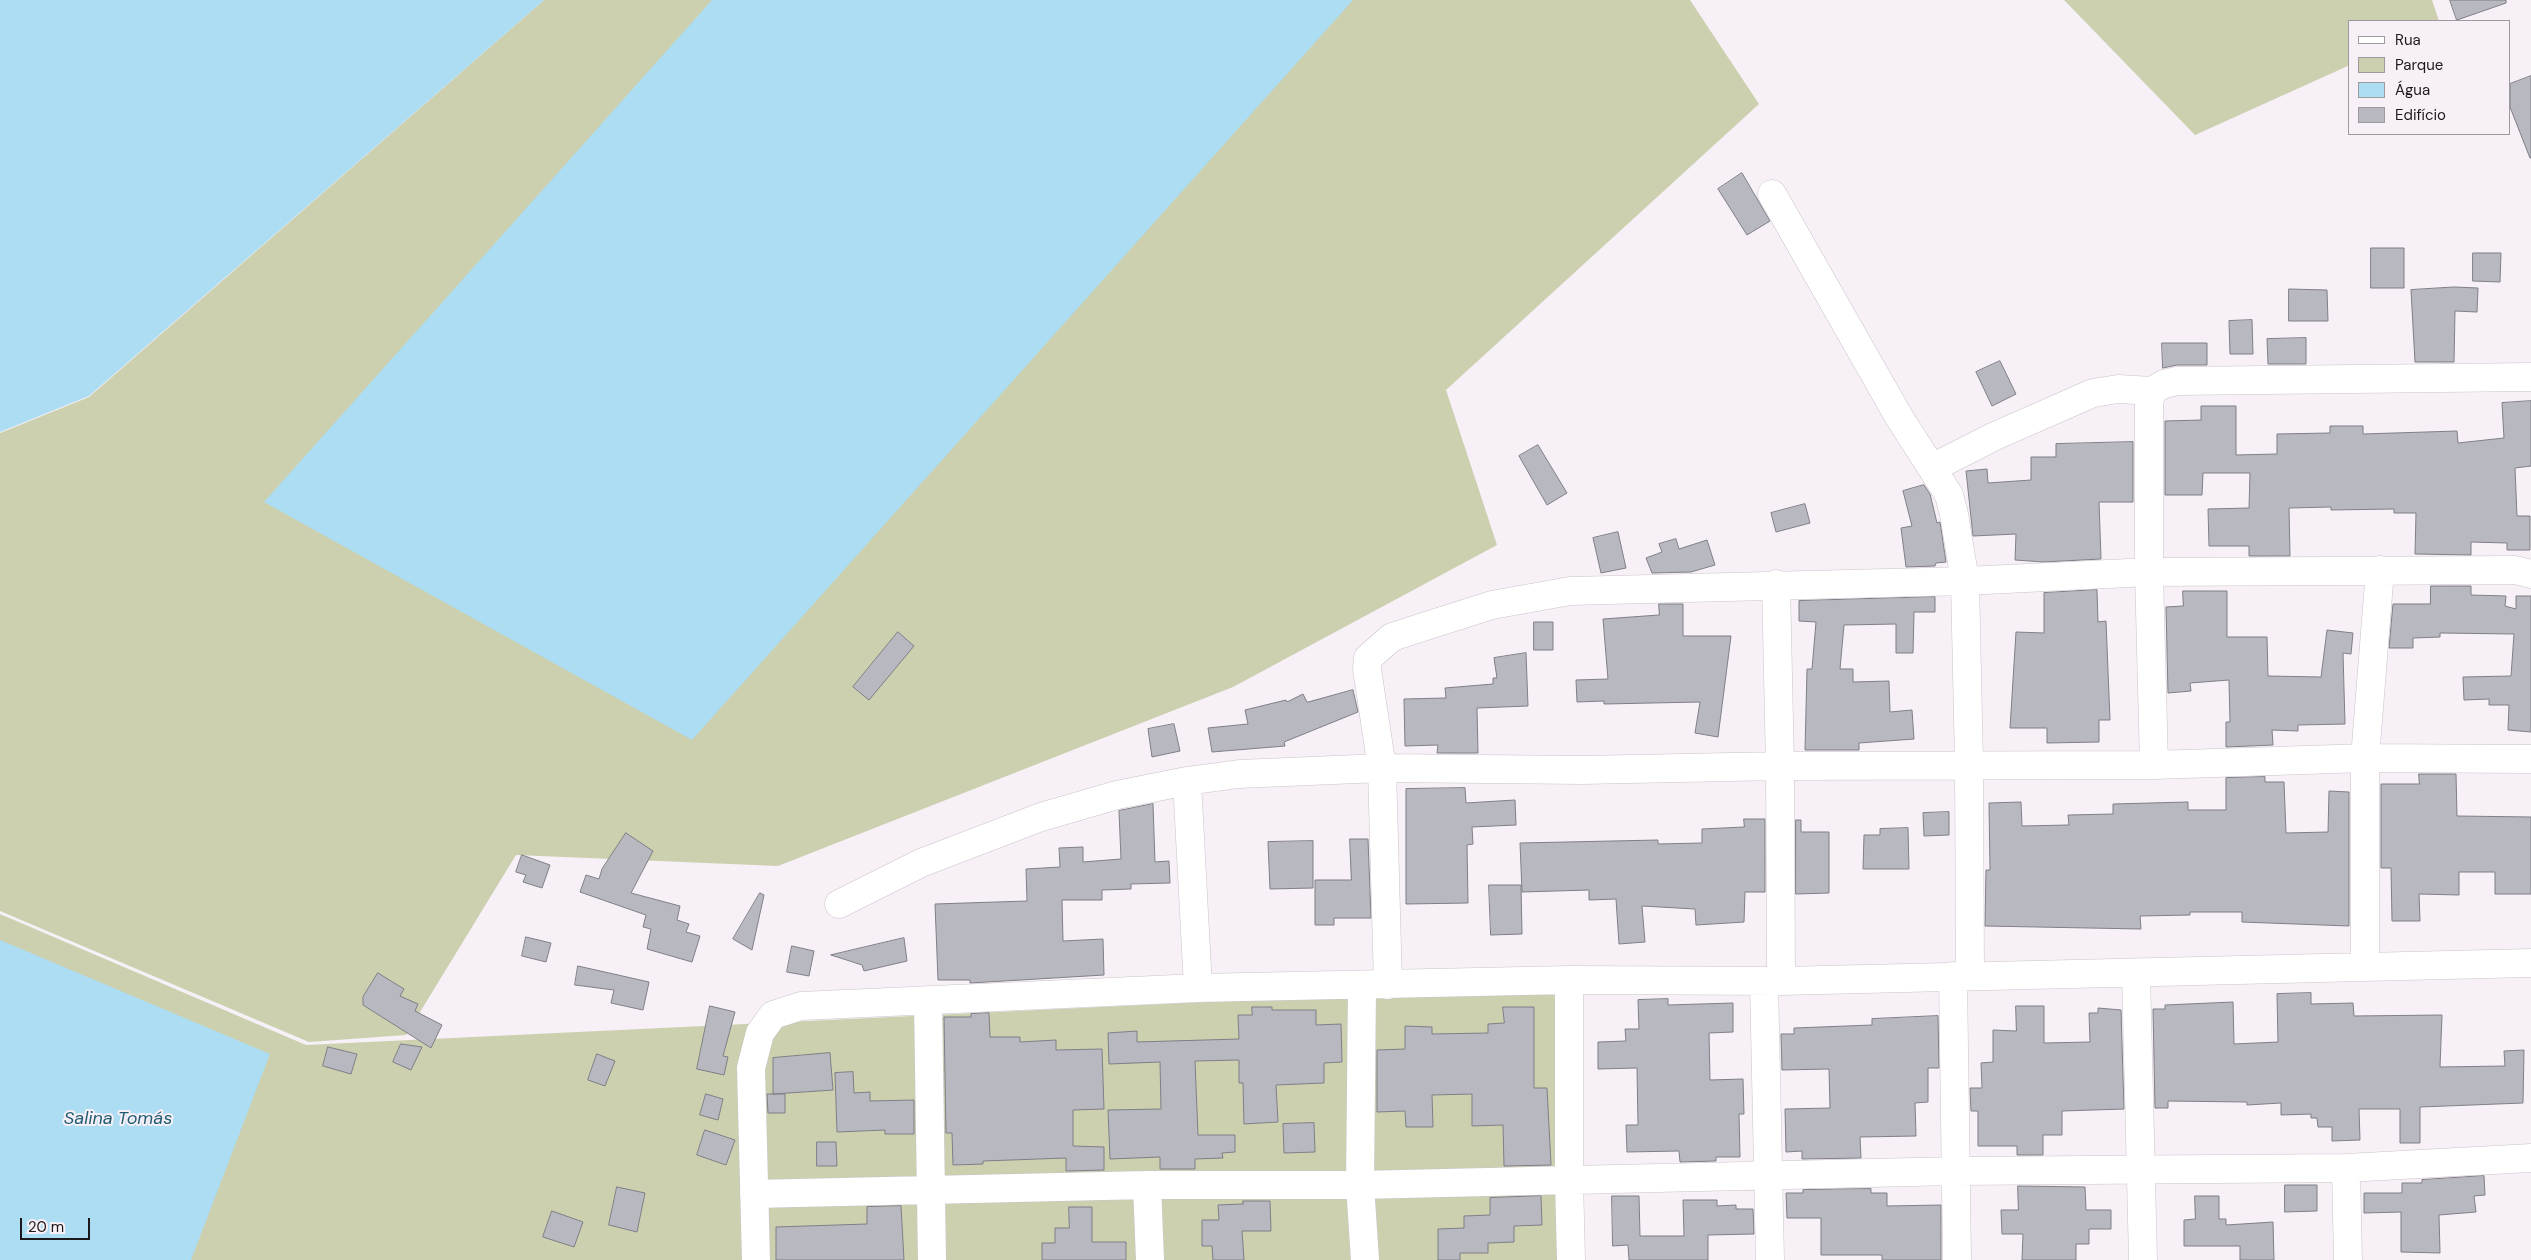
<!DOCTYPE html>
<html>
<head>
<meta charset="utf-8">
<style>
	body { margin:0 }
	#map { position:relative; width:2531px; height:1260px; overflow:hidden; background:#f7f0f6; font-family:"DM Sans",sans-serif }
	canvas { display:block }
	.legend { position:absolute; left:2348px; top:20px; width:162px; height:115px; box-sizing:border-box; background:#f7f0f6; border:1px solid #9f9a9f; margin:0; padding:6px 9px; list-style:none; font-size:15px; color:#1c191c }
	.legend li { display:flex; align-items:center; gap:10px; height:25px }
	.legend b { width:25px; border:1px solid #9f9a9f }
	.scale { position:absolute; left:20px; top:1218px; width:70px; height:22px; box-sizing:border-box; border:2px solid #1c191c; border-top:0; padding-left:6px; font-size:15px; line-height:18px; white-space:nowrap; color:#1c191c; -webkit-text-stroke:4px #f7f0f6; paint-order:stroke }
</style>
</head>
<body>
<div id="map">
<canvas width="2531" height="1260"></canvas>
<ul class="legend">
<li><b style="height:6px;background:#fff"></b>Rua</li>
<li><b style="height:14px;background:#ccd0af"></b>Parque</li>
<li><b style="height:14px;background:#acddf2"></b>Água</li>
<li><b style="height:14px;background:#b8b8c0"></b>Edifício</li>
</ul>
<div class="scale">20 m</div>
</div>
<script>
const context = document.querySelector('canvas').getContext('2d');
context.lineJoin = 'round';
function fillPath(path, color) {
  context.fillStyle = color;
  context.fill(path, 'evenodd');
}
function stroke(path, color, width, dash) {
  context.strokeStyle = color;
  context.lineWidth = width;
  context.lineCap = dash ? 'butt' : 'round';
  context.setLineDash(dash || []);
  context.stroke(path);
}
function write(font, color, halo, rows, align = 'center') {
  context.font = font + ' "DM Sans",sans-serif';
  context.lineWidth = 4;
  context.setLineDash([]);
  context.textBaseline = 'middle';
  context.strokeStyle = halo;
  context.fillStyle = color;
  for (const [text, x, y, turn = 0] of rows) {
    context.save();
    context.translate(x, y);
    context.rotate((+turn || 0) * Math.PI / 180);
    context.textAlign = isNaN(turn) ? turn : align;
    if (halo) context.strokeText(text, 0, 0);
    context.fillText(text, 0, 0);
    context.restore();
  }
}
const green = new Path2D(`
	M544 0H1690L1759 104 1446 390 1497 545 1233 687 778 866 516 855 406 1035 309 1042 0 911V433L89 397Z
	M2064 0H2432L2439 21H2350V65L2195 135Z
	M0 914 306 1045 1561 985 1573 1260H0Z`);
const water = new Path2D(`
	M0 0H544L89 396 0 432Z
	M712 0H1353L692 740 264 502Z
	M0 940 270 1054 191 1260H0Z`);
const building = new Path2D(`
	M2450 0H2506V3L2457 20Z
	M2531 76V158H2530L2510 107V84Z
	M1742 173 1770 221 1747 235 1718 189Z
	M2371 248H2404V288H2371Z
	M2473 253H2501L2500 282 2473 281Z
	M2454 287 2478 288 2477 312 2455 311 2454 362H2415L2411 290Z
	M2289 289 2327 290 2328 321H2289Z
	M2252 320 2253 354H2230L2229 321Z
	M2306 338V364H2268L2267 339Z
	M2162 343H2207V365H2177L2163 368Z
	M2000 361 2016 394 1992 406 1976 372Z
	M2531 401V466L2515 468 2517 516H2530V550H2507V543L2471 542V555L2415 554 2416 513H2394V509L2331 510V507L2289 508 2290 556H2249V546H2209L2208 509 2249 508 2250 473H2203L2202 495H2165V421L2201 420V406H2236V455L2277 454V434L2330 433V426H2363V434L2457 431 2458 443 2504 438 2502 403Z
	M2133 442V502H2099L2101 559 2043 562 2015 560 2016 534 1973 536 1966 471 1987 469 1988 483 2031 480V457H2056V444Z
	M1538 445 1567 493 1547 505 1519 456Z
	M1924 485 1930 494 1937 523 1940 522 1946 562 1936 563 1935 566 1906 567 1901 528 1912 526 1903 491Z
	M1805 504 1810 523 1776 532 1771 513Z
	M1618 532 1626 568 1601 573 1593 538Z
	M1676 539 1679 549 1707 540 1715 565 1691 572 1652 573 1646 558 1662 552 1659 544Z
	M2431 586H2471V595L2506 596 2505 606 2516 609V596H2531V732L2508 730 2509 705H2489V699L2464 700 2463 677 2511 676 2514 634 2440 633V637L2413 638V648H2389L2393 604H2430Z
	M2097 590 2098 622 2106 621 2110 720H2099V742L2047 743V728H2010L2016 632 2044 633V593Z
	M2183 591H2227V637H2267L2268 676 2321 677 2327 630 2353 633 2351 654 2343 653 2345 724 2298 725V731L2272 730 2273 745 2226 747V722H2230L2229 680 2190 683 2191 691 2168 693 2166 607 2183 606Z
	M1935 597V612H1914L1913 653H1896V624L1844 625 1840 669H1853V682L1889 681 1890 712 1912 710 1914 739 1859 743V750H1805L1807 669H1812L1816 622 1799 621V601Z
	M1659 604H1683V636H1731L1718 737 1695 733 1700 702 1604 704V701L1577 702 1576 680 1608 679 1603 619 1659 615Z
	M1534 622H1553V650H1534Z
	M898 632 914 646 869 700 853 687Z
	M1526 653 1528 706 1477 708 1478 753H1437L1438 745 1405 746 1404 699 1446 698 1445 688 1493 684V678H1497L1494 658Z
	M1353 690 1358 712 1284 742 1285 746 1212 752 1208 728 1248 724 1245 710 1286 700 1287 702 1303 694 1307 702Z
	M1174 724 1180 751 1152 757 1148 729Z
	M2419 774H2456L2457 816 2531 817V894H2495V872H2459V895L2419 894 2420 921H2392L2391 868H2381V784H2419Z
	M2265 777V782H2284L2286 833 2328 832 2329 791 2349 792V926L2242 922V912H2190V915L2140 916 2141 929 1985 926 1986 870H1990L1989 803 2021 802 2022 826 2069 825 2068 815 2113 814V804L2188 802V810H2226V778Z
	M1465 788 1466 803 1515 800 1516 825 1472 827 1473 844 1467 845 1468 903 1406 904V789Z
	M1153 804 1155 862 1169 861 1170 883 1131 884V889L1102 890V900H1062L1063 941 1103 939 1104 975 970 983V980H938L935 904 1027 901 1026 869 1060 867 1059 848 1083 847V862L1121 859 1119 811Z
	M1949 812V835L1924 836 1923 813Z
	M1744 819H1765V892H1745L1744 922 1696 925 1695 909 1642 906 1645 942 1619 944 1616 899 1589 900V890L1522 892 1520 843 1658 840V844L1702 843V829L1744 827Z
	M1796 820H1801V832H1829V893L1796 894Z
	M1908 828 1909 869H1863L1864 835H1880V829Z
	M626 833 653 851 631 893 680 906 677 920 689 924 686 932 700 936 692 962 647 949 651 929 643 927 646 915 580 892 586 875 599 879 602 869Z
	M1350 839H1368L1371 918H1334V925H1315V880H1351Z
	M1313 841V888L1270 889 1268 842Z
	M522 855 550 865 542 888 523 882 526 875 516 872Z
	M1489 885H1521L1522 934 1491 935Z
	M760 893 764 895 752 950 733 939Z
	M526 937 551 943 546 962 522 956Z
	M904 938 907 961 864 971 862 965 831 955Z
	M792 946 814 951 809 976 787 972Z
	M578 966 649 982 643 1010 611 1003 614 990 575 985Z
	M378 973 404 989 400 996 418 1004 415 1011 442 1025 431 1048 363 1005V997Z
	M2311 993V1004L2353 1003 2354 1016 2442 1015 2440 1067 2505 1066 2504 1051 2524 1050 2523 1103 2420 1107V1143H2400V1109H2359L2360 1140 2332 1141V1127H2318L2317 1118H2311V1114L2281 1115V1103L2247 1105V1102L2168 1101V1108H2155L2153 1009H2165V1005L2233 1002 2234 1044 2278 1042 2277 994Z
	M1668 999V1005L1733 1003V1032L1709 1033 1710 1080 1743 1079 1744 1114H1739L1740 1157H1716V1161L1680 1162 1679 1151 1627 1152 1626 1125H1638L1637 1068 1598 1069V1042L1626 1041 1625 1029H1639L1638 1000Z
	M710 1006 735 1012 723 1056 728 1057 724 1075 697 1069Z
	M2016 1006H2044V1043L2090 1042 2089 1013H2098V1008L2121 1010 2124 1109 2062 1111V1135H2043V1155H2017V1146H1978V1111H1971L1970 1088H1982L1981 1063 1993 1062V1030L2016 1031Z
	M1252 1007H1272V1010H1316V1025L1341 1024 1342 1062 1324 1063V1083L1276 1085 1278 1122 1244 1124 1243 1083H1239V1060L1195 1061 1198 1135H1235V1152L1222 1153 1223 1158 1195 1159V1169H1160V1157L1110 1159 1108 1110 1161 1109 1160 1062 1109 1064 1108 1033 1137 1031V1042L1239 1039 1238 1015H1252Z
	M1503 1007H1534V1088H1547L1551 1165 1504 1166 1503 1125 1472 1126V1094L1432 1095 1433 1127H1406L1405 1111 1377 1112V1050L1405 1049V1026L1432 1027V1034L1488 1033V1024L1504 1023Z
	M989 1013 990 1037H1020V1042L1056 1040V1050L1102 1049 1104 1109 1073 1110V1146L1104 1147V1170L1066 1171V1158L983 1161V1164L953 1165 952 1133H946L944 1017H971V1014Z
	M1938 1016 1939 1068H1928V1102L1915 1103 1916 1136 1860 1137 1861 1158 1802 1159V1151L1786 1152 1785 1109 1830 1108 1829 1069 1782 1070 1781 1034H1794V1028L1872 1025V1019Z
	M401 1044 422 1047 411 1070 393 1062Z
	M328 1047 357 1054 351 1074 323 1066Z
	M830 1053 833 1090 773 1094H785V1113H768L767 1094H773V1058Z
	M597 1054 615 1061 605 1086 588 1080Z
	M853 1072 854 1093 870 1092V1101L914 1100V1134H885V1130L837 1132 835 1073Z
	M706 1094 723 1099 718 1120 700 1115Z
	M1314 1123 1315 1152 1284 1153 1283 1124Z
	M705 1130 735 1140 726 1165 697 1155Z
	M817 1142H836L837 1166H817Z
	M2484 1176 2485 1195 2474 1196 2476 1212 2439 1215 2440 1253 2401 1252V1212L2364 1213V1193H2402V1183H2422V1180Z
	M2285 1185H2317V1211L2285 1212Z
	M2018 1186 2085 1187 2086 1210H2111V1229H2089V1244H2076V1260H2022L2023 1234H2002L2001 1210H2018Z
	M617 1187 645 1193 637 1232 609 1225Z
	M1871 1189V1193H1887V1206L1941 1205V1260H1882V1255H1821V1218H1787L1786 1193H1803V1190Z
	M1541 1196 1542 1225 1514 1226V1242L1488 1243V1253H1460V1260H1438V1229L1464 1228V1216L1490 1215V1198Z
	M1612 1196H1639L1640 1236H1684L1683 1200H1717V1206L1736 1205V1209H1753L1754 1234 1708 1235V1260H1629L1628 1245 1613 1246Z
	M2195 1196H2219V1219H2226V1225L2273 1222 2274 1260H2240V1246H2184V1220L2195 1219Z
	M1243 1201H1270L1271 1231H1242L1244 1260H1213L1212 1246H1202V1220H1219L1218 1205 1243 1204Z
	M901 1206 904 1260H776V1227L867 1224V1207Z
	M1069 1207H1092V1242H1126V1260H1042V1243H1055V1228H1069Z
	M552 1211 583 1222 574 1247 543 1237Z`);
const minor = new Path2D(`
	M1772 194 1899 417 1949 495 1954 514 1965 581 1969 764 1970 975
	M2152 391 2149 403V572L2154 765
	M1932 468 1995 436 2093 393 2118 389 2152 391 2164 384 2177 381 2531 377
	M1776 584 1780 766 1781 981
	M1187 781 1198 988
	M839 904 921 863 1041 817 1117 795 1187 781 1239 774 1382 768 1582 770 1780 766 2154 765 2365 758 2531 759
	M2365 967V758L2380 570
	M2136 973 2143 1260
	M1953 976 1957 1260
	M1569 980V1179L1571 1260
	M1764 981 1770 1260
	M1388 985 1382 768 1367 669 1368 658 1392 637 1426 626 1492 605 1570 591 1965 581 2149 572 2515 570 2531 574
	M1362 986 1360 1185 1365 1260
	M928 1001 932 1260
	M2346 1168 2348 1260
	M1147 1185 1150 1260
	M754 1194 1147 1185H1360L1956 1171 2346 1168 2531 1158
	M756 1260 751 1068 760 1033 773 1015 801 1006 1198 988 1569 980 1781 981 2531 963`);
const waterNames = [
	["Salina Tomás",118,1119]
];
fillPath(green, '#ccd0af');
fillPath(water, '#acddf2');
fillPath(building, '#b8b8c0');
stroke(building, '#7f7f87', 1);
stroke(minor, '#cac3c9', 29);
stroke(minor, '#fff', 28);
write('italic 18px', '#215d73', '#f7f0f6', waterNames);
</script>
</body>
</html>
